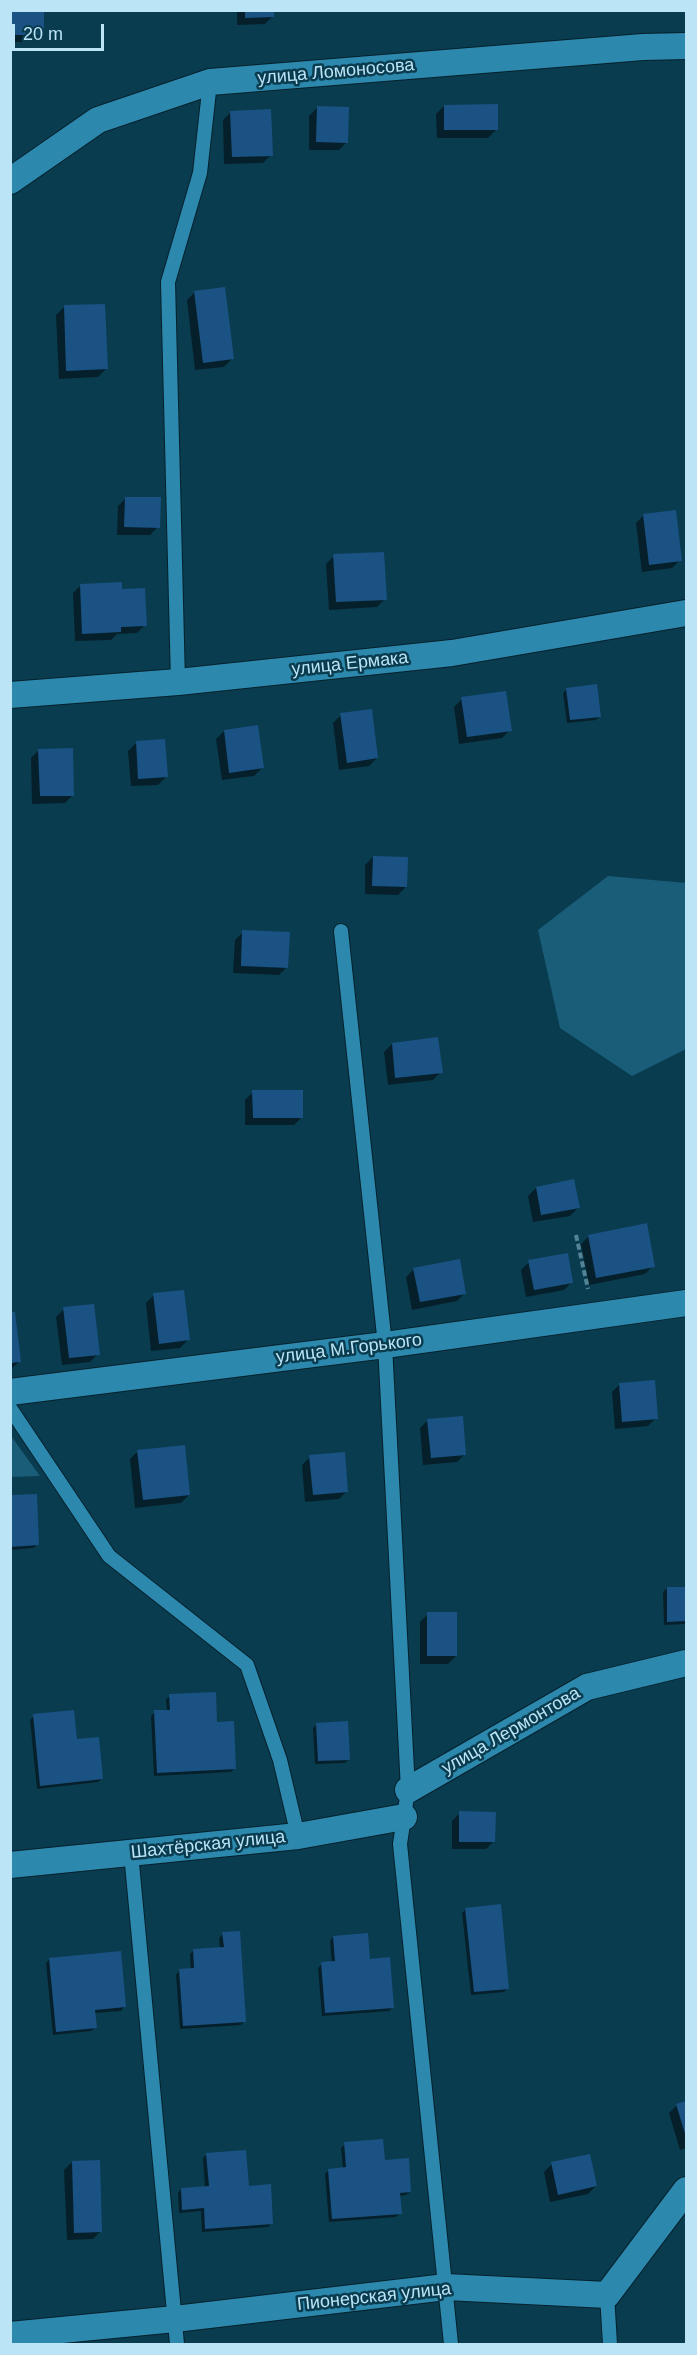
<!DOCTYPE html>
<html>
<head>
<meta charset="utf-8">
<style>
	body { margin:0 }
	#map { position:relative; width:697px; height:2355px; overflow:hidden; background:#0a3c4f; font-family:Arial,sans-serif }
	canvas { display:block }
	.frame { position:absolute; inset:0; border:12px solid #bbe4f7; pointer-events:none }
	.scale { position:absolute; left:12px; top:24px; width:92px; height:27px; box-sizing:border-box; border:3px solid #bbe4f7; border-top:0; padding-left:8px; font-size:18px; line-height:21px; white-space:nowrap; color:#bbe4f7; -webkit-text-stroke:4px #0a3c4f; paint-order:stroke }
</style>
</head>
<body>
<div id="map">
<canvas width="697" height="2355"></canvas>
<div class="frame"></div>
<div class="scale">20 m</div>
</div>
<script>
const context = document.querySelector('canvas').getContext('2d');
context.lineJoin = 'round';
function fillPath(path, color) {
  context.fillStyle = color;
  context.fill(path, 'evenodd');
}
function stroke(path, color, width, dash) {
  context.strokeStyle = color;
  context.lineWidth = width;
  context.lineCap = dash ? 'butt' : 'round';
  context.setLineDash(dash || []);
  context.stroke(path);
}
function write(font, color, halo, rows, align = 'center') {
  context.font = font + ' Arial,sans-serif';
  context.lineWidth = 5;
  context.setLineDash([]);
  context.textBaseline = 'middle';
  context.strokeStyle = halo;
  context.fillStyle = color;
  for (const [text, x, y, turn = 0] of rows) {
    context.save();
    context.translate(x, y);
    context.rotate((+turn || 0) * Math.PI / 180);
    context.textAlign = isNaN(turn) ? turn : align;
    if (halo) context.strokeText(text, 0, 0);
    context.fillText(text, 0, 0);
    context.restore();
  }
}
const green = new Path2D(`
	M608 876 686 883V1049L632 1076 560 1028 538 930Z
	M11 1436 40 1476 11 1477Z`);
const shadow = new Path2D(`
	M10 10 42 34 34 42H10Z
	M237 10H272L273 16 265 24 237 25Z
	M321 10H349L321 12Z
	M444 106 496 130 488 138H437L436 114Z
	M317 108 347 142 339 150H309V116Z
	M231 112 271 155 263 163 224 164 223 120Z
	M195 292 232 359 224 367 195 370 187 300Z
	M64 307 106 369 98 377 59 379 56 315Z
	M126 498 158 527 150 535H117L118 506Z
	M644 515 680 560 672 568 642 572 636 523Z
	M334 556 385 599 377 607 329 610 326 564Z
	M81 585 121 590 145 625 137 633 117 634 111 640 75 641 73 593Z
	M567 689 600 716 596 720 567 723 563 693Z
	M462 699 510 730 502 738 459 744 454 707Z
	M341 715 377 758 369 766 339 770 333 723Z
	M224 731 262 768 254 776 222 780 216 739Z
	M136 743 166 777 158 785 131 786 128 751Z
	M39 750 73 795 65 803 32 804 31 758Z
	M373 857 406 887 398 895 365 894V865Z
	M243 932 287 967 279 975 233 973 235 940Z
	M392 1044 441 1072 433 1080 388 1085 384 1052Z
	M253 1092 302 1117 294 1125H245V1100Z
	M536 1188 578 1208 570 1216 533 1222 528 1196Z
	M589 1236 653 1266 645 1274 589 1285 581 1244Z
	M529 1262 572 1282 564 1290 526 1297 521 1270Z
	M414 1269 465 1293 457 1301 412 1310 406 1277Z
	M154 1295 188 1340 180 1348 151 1351 146 1303Z
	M64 1309 98 1354 90 1362 62 1365 56 1317Z
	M10 1314 19 1362 10 1370Z
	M620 1384 656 1418 648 1426 615 1429 612 1392Z
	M428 1420 465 1454 457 1462 423 1465 420 1428Z
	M138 1451 189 1495 181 1503 135 1508 130 1459Z
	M310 1457 347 1491 339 1499 305 1502 302 1465Z
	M10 1497 37 1545 33 1548 10 1550Z
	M667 1588H686V1622L685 1624 664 1625 663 1592Z
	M428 1614 456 1656 448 1664H420V1622Z
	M170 1696 216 1724 235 1768 231 1772 154 1776 151 1716 155 1712 167 1711 166 1699Z
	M34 1716 76 1740 102 1779 98 1782 37 1789 30 1720Z
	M317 1724 349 1759 345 1763 315 1764 313 1728Z
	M460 1813 494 1841 486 1849H452V1821Z
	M466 1909 508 1988 504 1992 471 1995 462 1913Z
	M223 1934 245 2021 241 2025 180 2029 176 1975 179 1971 191 1970 190 1954 194 1950 220 1948 219 1938Z
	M333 1937 369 1961 393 2007 389 2011 322 2016 318 1968 322 1964 332 1963 330 1941Z
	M50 1959 124 2007 121 2011 94 2013 95 2028 91 2031 53 2035 46 1963Z
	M686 2102V2148L680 2150 669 2113 677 2105Z
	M345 2144 383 2162 410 2192 406 2195 399 2196 400 2213 396 2217 329 2222 325 2174 329 2170 343 2169 341 2148Z
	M207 2154 248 2187 272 2223 268 2227 202 2232 201 2211 179 2213 178 2193 181 2189 205 2188 203 2158Z
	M72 2162 101 2231 93 2239 67 2240 64 2170Z
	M552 2164 596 2186 588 2194 550 2202 544 2172Z`);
const building = new Path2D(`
	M10 10H44V35H10Z
	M245 10H274V17L245 18Z
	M498 104V130H444V105Z
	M317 106 349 107 348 143 316 142Z
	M271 109 273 156 232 157 230 111Z
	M225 287 234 359 203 363 194 291Z
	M105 304 108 369 66 371 64 305Z
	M125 497H161L160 528 124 527Z
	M676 510 682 561 649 565 643 514Z
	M384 552 387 600 336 602 333 554Z
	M122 582V589L145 588 147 626 121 627V632L82 634 80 584Z
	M597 684 601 717 570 720 566 688Z
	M506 691 512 731 467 737 461 697Z
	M372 709 378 758 347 763 340 713Z
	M258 725 264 768 229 773 224 730Z
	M165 739 168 777 138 779 136 741Z
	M73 748 74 796H40L38 749Z
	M373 856 408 857 407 887 372 886Z
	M242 930 290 932 288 968 241 966Z
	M438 1037 443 1073 395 1078 392 1043Z
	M252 1090H303V1118H253Z
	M574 1179 580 1208 541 1215 536 1187Z
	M647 1223 655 1267 596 1278 588 1235Z
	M568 1253 573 1283 534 1290 528 1260Z
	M460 1259 466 1294 420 1302 413 1268Z
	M184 1290 190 1340 159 1344 153 1293Z
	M94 1304 100 1355 69 1358 63 1307Z
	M10 1312H15L21 1362 10 1363Z
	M655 1380 658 1419 622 1422 619 1383Z
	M463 1416 466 1455 431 1458 427 1419Z
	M185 1445 190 1495 143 1500 137 1450Z
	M345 1452 348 1492 313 1495 309 1455Z
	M37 1494 39 1545 10 1547V1495Z
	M667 1587H686V1621L667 1622Z
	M427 1612H457V1656H427Z
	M216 1692 217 1722 234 1721 236 1769 157 1773 154 1710H170L169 1694Z
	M74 1710 77 1739 99 1737 103 1779 40 1786 33 1714Z
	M348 1721 350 1760 318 1761 316 1723Z
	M459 1811 496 1812 495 1842H459Z
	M501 1904 509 1989 474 1992 465 1908Z
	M240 1931 246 2022 183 2026 179 1969 194 1968 193 1949 224 1947 222 1932Z
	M368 1933 370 1959 390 1957 394 2008 325 2013 321 1962 335 1961 333 1936Z
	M121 1951 126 2007 95 2010 97 2028 56 2032 49 1958Z
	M686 2101V2137L676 2104Z
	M383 2139 385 2160 409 2158 411 2192 400 2193 402 2214 332 2219 328 2169 346 2167 344 2142Z
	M246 2150 249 2186 271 2184 273 2224 205 2229 204 2208 182 2210 181 2188 209 2186 206 2153Z
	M590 2154 597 2186 558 2195 551 2162Z
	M100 2160 102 2232 74 2233 72 2161Z`);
const path = new Path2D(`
	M576 1235 588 1289`);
const service = new Path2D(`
	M178 682 168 282 200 173 210 82
	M341 931 385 1345 408 1790 400 1844 451 2344
	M10 1408 109 1556 247 1665 280 1760 298 1836
	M131 1853 177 2344
	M607 2295 610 2344`);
const minor = new Path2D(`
	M10 181 98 120 210 82 643 47 686 46
	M10 695 178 682 452 653 686 613
	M10 1392 385 1345 686 1303
	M408 1790 587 1687 686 1663
	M10 1865 298 1836 404 1817
	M10 2335 175 2319 446 2287 607 2295 686 2190`);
const streetNames = [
	["улица Ломоносова",336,72,-5],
	["улица Ермака",350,664,-6],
	["улица М.Горького",349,1349,-7],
	["улица Лермонтова",511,1731,-30],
	["Шахтёрская улица",208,1845,-6],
	["Пионерская улица",374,2297,-6]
];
fillPath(green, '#1a5d78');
fillPath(shadow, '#0007');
fillPath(building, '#1a5284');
stroke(service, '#05212d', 16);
stroke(minor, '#05212d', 28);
stroke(path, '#548396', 4, [6, 3]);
stroke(service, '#2c88ac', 14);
stroke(minor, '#2c88ac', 26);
write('18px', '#bbe4f7', '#0a3c4f', streetNames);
</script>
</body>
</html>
